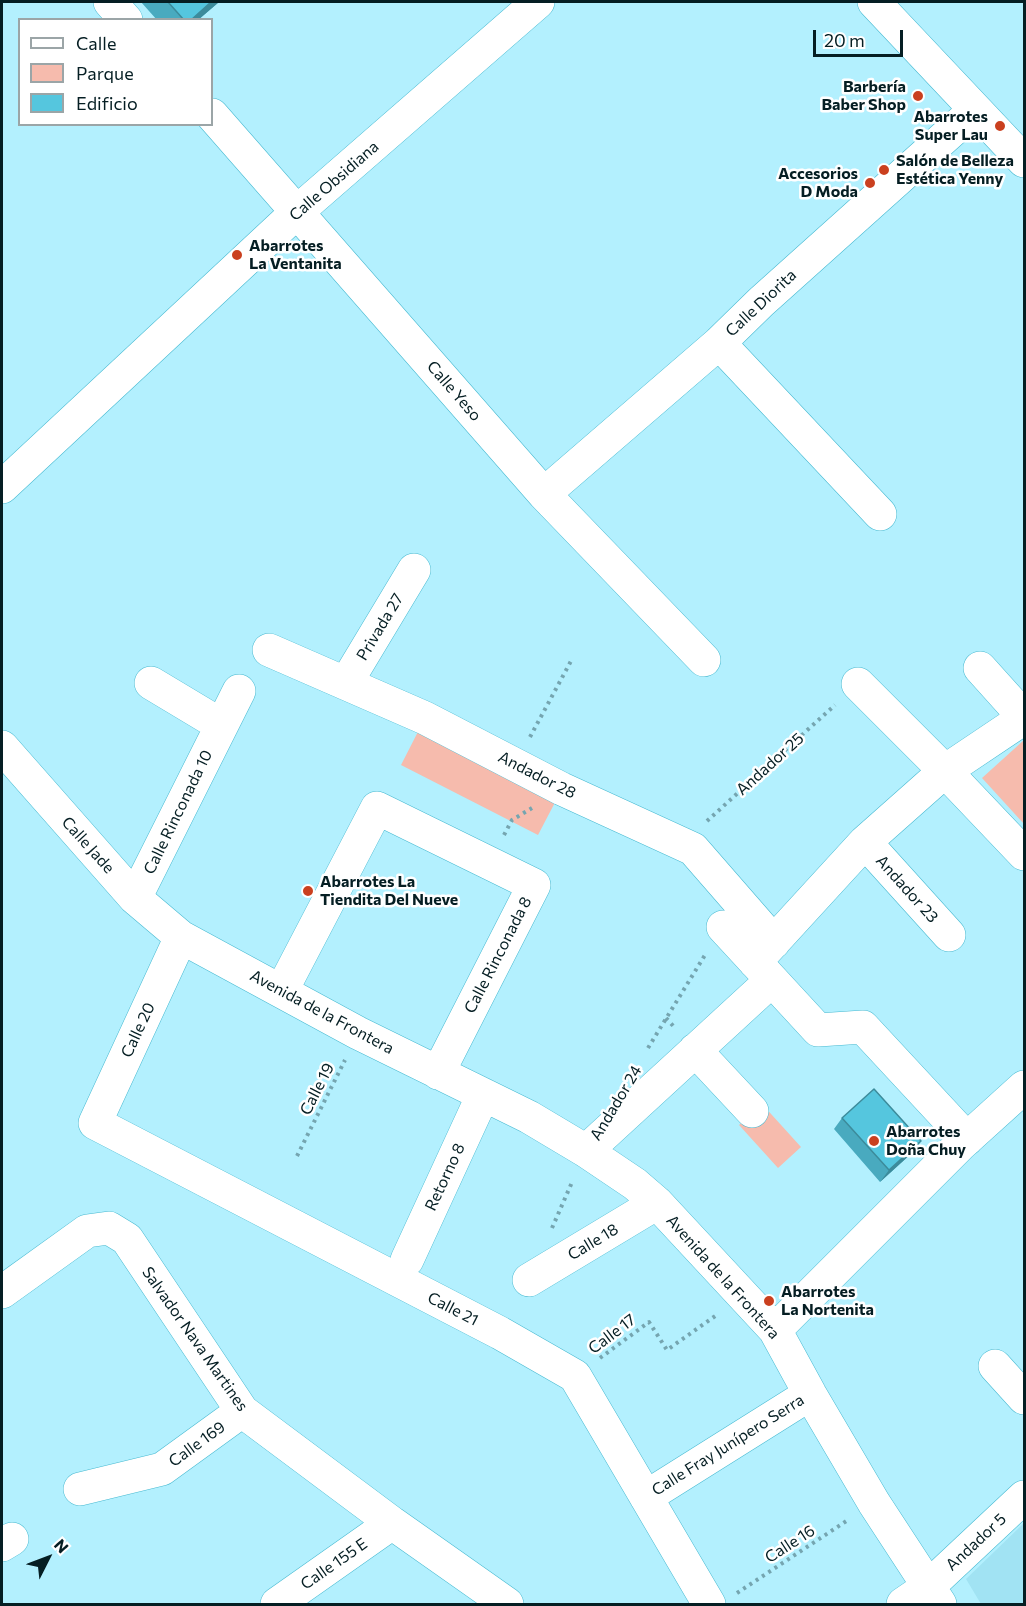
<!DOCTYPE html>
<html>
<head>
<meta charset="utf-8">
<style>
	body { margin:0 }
	#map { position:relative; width:1026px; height:1606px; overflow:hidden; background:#b3f0fe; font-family:Commissioner,sans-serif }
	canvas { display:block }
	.frame { position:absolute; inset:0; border:3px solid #051e23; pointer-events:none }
	.legend { position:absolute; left:18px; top:18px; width:195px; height:108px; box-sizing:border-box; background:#fff; border:2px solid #9ba5a7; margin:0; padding:8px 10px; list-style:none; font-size:18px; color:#051e23 }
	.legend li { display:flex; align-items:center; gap:12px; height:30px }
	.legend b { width:30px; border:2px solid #9ba5a7 }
	.north { position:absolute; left:18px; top:1528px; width:60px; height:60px; -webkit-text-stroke:4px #fff; paint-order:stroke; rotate:48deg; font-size:16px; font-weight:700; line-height:24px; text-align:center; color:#051e23 }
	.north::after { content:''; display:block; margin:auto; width:21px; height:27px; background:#051e23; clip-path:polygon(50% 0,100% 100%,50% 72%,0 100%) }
	.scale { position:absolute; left:813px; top:30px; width:90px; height:27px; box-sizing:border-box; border:3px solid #051e23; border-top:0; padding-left:8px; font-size:18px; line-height:21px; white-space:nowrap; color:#051e23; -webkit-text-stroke:4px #fff; paint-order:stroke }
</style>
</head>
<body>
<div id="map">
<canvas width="1026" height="1606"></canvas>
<div class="frame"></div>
<ul class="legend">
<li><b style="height:8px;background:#fff"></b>Calle</li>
<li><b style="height:16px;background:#f6bbad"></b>Parque</li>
<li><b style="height:16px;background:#55c6de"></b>Edificio</li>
</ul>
<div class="north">N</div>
<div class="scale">20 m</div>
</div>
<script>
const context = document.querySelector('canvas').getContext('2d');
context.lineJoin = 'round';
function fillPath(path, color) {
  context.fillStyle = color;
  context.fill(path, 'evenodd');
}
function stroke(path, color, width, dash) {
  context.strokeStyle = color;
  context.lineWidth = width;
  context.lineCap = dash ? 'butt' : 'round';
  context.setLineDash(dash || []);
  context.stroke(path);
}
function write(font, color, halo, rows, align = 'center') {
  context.font = font + ' Commissioner,sans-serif';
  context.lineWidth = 5;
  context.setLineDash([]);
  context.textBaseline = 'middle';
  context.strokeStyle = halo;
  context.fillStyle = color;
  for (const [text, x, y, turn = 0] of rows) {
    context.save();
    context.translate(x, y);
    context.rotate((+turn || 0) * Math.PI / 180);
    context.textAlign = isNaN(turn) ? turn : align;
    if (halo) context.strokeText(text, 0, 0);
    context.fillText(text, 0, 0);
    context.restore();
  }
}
const built = new Path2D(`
	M1024 1523V1604H981L966 1579Z`);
const green = new Path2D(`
	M425 718 562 789 538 835 401 765Z
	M1024 740V824L982 778Z
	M762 1104 801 1147 778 1168 739 1125Z`);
const path = new Path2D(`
	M530 737 571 661
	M707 821 835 705
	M504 835 512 820 532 808
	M666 1018 676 1029
	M648 1048 705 955
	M297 1156 345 1060
	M552 1228 573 1180
	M600 1358 649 1322 667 1350 718 1314
	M737 1593 848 1520`);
const minor = new Path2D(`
	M110 2 126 20
	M874 2 1024 161
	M212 115 544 494 704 660
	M719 343 880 514
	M2 487 298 211 538 2
	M544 494 719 343 761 302 975 110
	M269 650 425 718 562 789 693 849 774 942
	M980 668 1024 717
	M151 683 221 725
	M346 683 414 570
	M858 684 945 771 1024 854
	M2 747 135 898 181 937 358 1033 529 1117 586 1151 635 1184 657 1203 775 1330 810 1394 874 1503 940 1604
	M865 842 949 935
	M135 898 239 691
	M723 927 818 1030 863 1027 967 1139
	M181 937 95 1123 500 1333 575 1376 709 1604
	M755 962 865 842 945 771 1024 718
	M282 990 377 808 534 885 438 1073
	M695 1050 752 1111
	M586 1151 772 980
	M407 1260 483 1095
	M529 1280 657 1203
	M2 1292 87 1231 109 1228 127 1239 242 1411 392 1523 507 1604
	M775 1330 960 1145 1024 1087
	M995 1366 1024 1398
	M80 1489 162 1469 242 1411
	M646 1497 810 1394
	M2 1545 12 1539
	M277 1604 392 1523
	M903 1604 928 1587 1024 1497`);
const wall = new Path2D(`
	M141 2H219L198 20H157Z
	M842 1118 921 1141 913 1152 880 1182 834 1129Z`);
const shadedWall = new Path2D(`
	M211 2H219L198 20H191Z
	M921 1141 913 1152 880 1182 889 1170Z`);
const building = new Path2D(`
	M168 2H211L191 20H184Z
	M874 1089 921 1141 889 1170 842 1118Z`);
const markers = [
	[918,96,6,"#ca401f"],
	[1000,126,6,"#ca401f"],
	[884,170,6,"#ca401f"],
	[870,183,6,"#ca401f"],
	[237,255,6,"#ca401f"],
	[308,891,6,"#ca401f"],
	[874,1141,6,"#ca401f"],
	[769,1301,6,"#ca401f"]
];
const poiNames = [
	["Barbería",906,87,"right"],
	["Baber Shop",906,105,"right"],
	["Abarrotes",988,117,"right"],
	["Super Lau",988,135,"right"],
	["Salón de Belleza",896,161],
	["Estética Yenny",896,179],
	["Accesorios",858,174,"right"],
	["D Moda",858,192,"right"],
	["Abarrotes",249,246],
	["La Ventanita",249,264],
	["Abarrotes La",320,882],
	["Tiendita Del Nueve",320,900],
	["Abarrotes",886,1132],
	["Doña Chuy",886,1150],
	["Abarrotes",781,1292],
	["La Nortenita",781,1310]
];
const streetNames = [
	["Calle Obsidiana",334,181,-41],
	["Calle Diorita",761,303,-43],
	["Calle Yeso",454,391,49],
	["Privada 27",380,627,-59],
	["Andador 25",770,764,-42],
	["Andador 28",537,775,27],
	["Calle Rinconada 10",178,812,-64],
	["Calle Jade",88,845,48],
	["Andador 23",907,889,48],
	["Calle Rinconada 8",498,955,-63],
	["Avenida de la Frontera",322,1012,28],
	["Calle 20",138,1030,-65],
	["Calle 19",317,1089,-63],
	["Andador 24",616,1103,-59],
	["Retorno 8",445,1177,-65],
	["Calle 18",593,1242,-31],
	["Avenida de la Frontera",723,1277,48],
	["Calle 21",453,1309,27],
	["Calle 17",612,1334,-37],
	["Salvador Nava Martines",195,1339,55],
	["Calle 169",197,1444,-36],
	["Calle Fray Junípero Serra",728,1445,-32],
	["Andador 5",976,1542,-43],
	["Calle 16",790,1544,-33],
	["Calle 155 E",334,1564,-35]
];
fillPath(built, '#a1e3f3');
fillPath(green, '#f6bbad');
stroke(minor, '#46b9d1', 34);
stroke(path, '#75a5b0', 4, [3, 4.5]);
stroke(minor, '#fff', 33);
fillPath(wall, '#49aabf');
fillPath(shadedWall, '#3c8b9b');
fillPath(building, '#55c6de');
stroke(building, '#3c8b9b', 1.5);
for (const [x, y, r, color] of markers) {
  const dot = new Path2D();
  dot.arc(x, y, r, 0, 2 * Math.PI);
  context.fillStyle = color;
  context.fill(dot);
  stroke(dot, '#fff', 2);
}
write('bold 16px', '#051e23', '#fff', poiNames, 'left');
write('16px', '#051e23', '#fff', streetNames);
</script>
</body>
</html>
